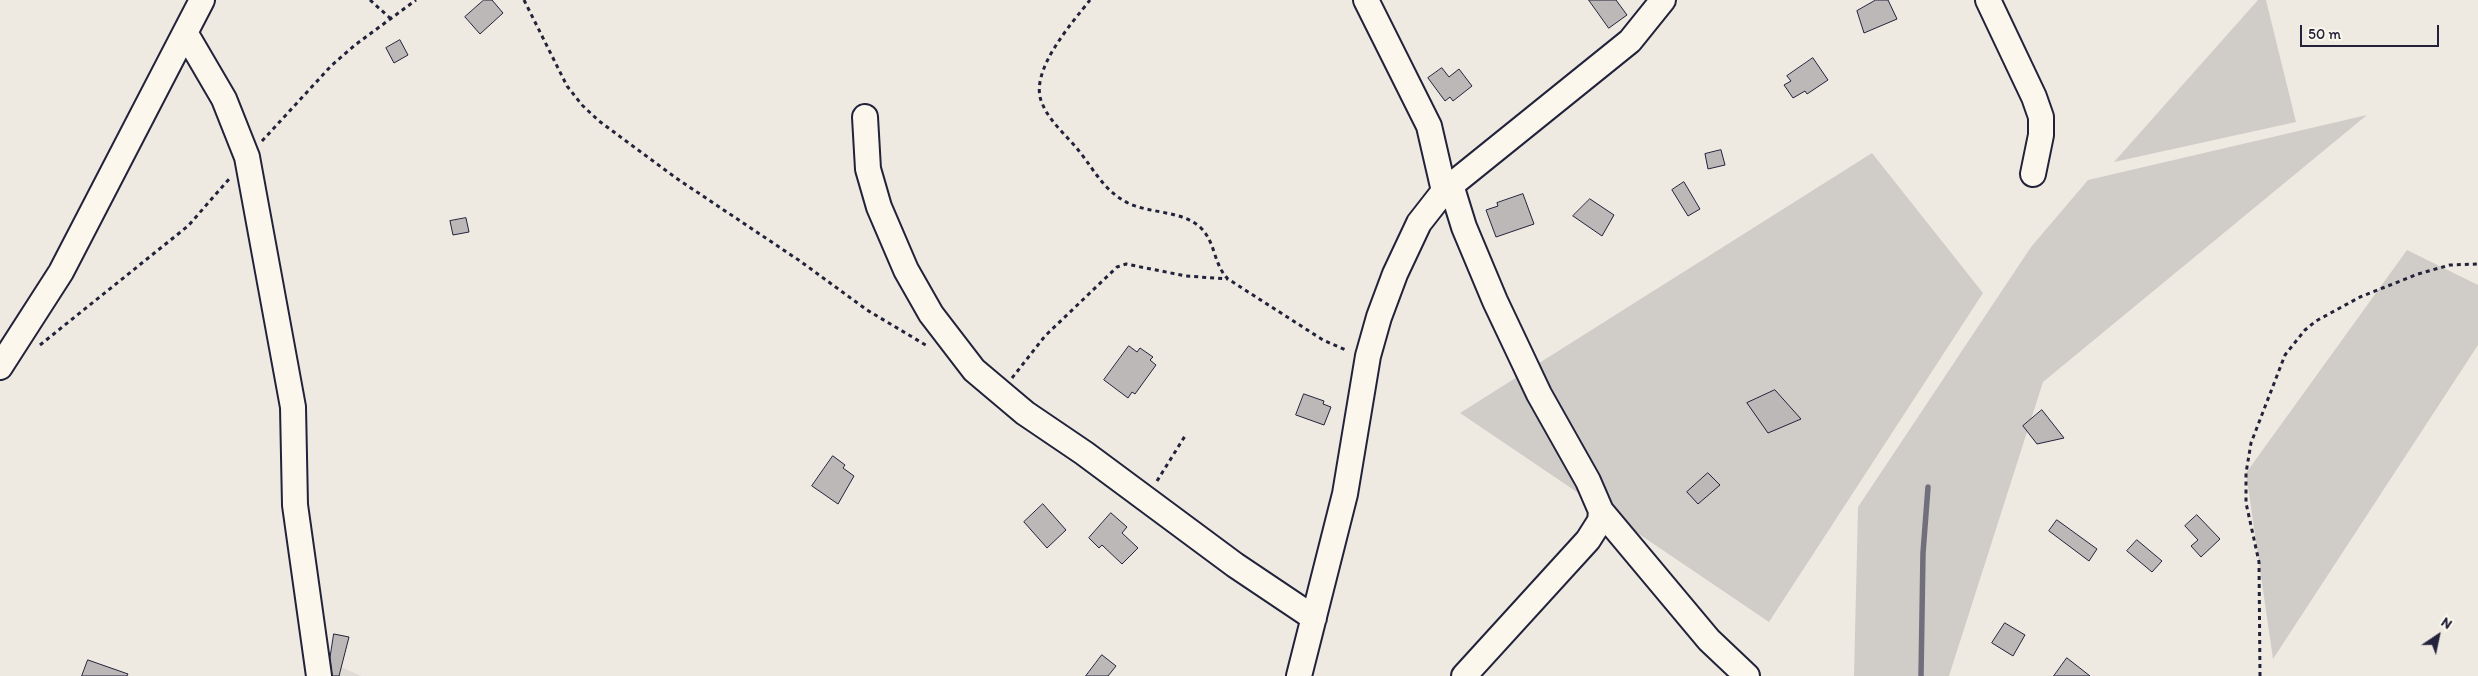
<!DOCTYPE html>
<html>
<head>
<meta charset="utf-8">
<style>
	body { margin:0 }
	#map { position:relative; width:2478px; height:676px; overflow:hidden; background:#eeeae2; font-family:Itim,sans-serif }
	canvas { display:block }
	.north { position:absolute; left:2413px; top:611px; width:50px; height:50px; -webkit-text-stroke:4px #fbf7ec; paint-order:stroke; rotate:34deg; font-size:14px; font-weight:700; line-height:20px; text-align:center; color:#22223b }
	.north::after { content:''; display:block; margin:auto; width:18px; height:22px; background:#22223b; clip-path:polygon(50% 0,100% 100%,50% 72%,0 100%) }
	.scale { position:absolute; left:2300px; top:25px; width:139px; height:22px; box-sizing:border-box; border:2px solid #22223b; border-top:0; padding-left:6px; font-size:15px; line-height:18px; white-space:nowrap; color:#22223b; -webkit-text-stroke:4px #fbf7ec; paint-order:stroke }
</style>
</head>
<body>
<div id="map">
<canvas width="2478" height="676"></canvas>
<div class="north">N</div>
<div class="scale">50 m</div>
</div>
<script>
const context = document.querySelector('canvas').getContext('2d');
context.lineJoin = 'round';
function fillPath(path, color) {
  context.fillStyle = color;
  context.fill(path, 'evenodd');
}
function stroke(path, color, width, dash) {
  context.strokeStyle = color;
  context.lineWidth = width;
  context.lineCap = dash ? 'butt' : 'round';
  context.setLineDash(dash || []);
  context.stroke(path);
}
const built = new Path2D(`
	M339 666 361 676H334Z`);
const green = new Path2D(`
	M2258 0H2266L2296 122 2114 162Z
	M2367 115 2043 382 1949 676H1854L1858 507 2031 247 2088 180Z
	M1872 153 1983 293 1769 622 1460 413Z
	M2407 250 2478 285V345L2273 659 2246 473Z`);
const stream = new Path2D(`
	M1921 676 1923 553 1928 487`);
const building = new Path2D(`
	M484 0H492L503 13 480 34 465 17Z
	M1589 0H1616L1627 15 1609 28Z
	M1876 0H1888L1897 19 1864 33 1857 11Z
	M400 40 408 55 394 63 386 48Z
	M1813 58 1828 80 1807 94 1805 91 1793 98 1784 85 1791 81 1787 76Z
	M1442 68 1449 77 1459 69 1472 86 1453 101 1450 97 1445 101 1428 78Z
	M1721 150 1725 165 1708 169 1705 154Z
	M1684 182 1700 209 1688 216 1672 190Z
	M1523 194 1534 224 1496 237 1486 210 1498 206 1497 203Z
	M1590 199 1614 215 1602 236 1573 216Z
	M466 218 469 232 453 235 450 221Z
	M1129 346 1137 352 1140 348 1153 357 1150 360 1156 365 1135 394 1132 392 1128 398 1104 380Z
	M1775 390 1801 419 1768 433 1747 403Z
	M1304 394 1324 401 1323 404 1331 407 1324 425 1296 415Z
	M2042 410 2064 438 2037 444 2023 426Z
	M833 456 845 465 843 468 854 476 838 504 812 486Z
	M1708 473 1720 485 1698 504 1687 492Z
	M1043 504 1066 530 1047 548 1024 522Z
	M1111 513 1127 527 1122 533 1138 548 1122 564 1102 545 1099 548 1089 538Z
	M2197 515 2220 539 2201 557 2191 546 2198 540 2185 526Z
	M2057 520 2097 549 2089 561 2049 531Z
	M2137 540 2162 561 2152 572 2127 551Z
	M2005 623 2025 635 2013 656 1992 643Z
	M334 634 349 637 339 676H332L330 658Z
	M1102 655 1116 666 1108 676H1086Z
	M2067 658 2090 676H2054Z
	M88 660 128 674 127 676H82Z`);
const path = new Path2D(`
	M370 0 390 18
	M524 0 567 86 582 105 599 121 676 178 800 261 867 310 929 347
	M1090 0C1072 23 1028 72 1042 103 1049 121 1067 136 1079 151 1095 171 1104 191 1128 203 1151 214 1180 210 1200 227 1216 242 1213 264 1228 279L1323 340 1348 351
	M262 141 331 66 355 45 416 0
	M40 345 188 226 230 178
	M1012 378 1045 336 1117 267 1126 264 1186 276 1228 279
	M1157 481 1185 436
	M2260 676 2259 562 2246 503V473L2251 443 2285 355 2305 330 2316 321 2360 297 2418 274 2450 265 2478 264`);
const minor = new Path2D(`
	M1366 0 1429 126 1444 191
	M1988 0 2034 97 2041 117V135L2033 174
	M186 34 224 99 247 157 293 407 295 505 319 676
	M865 117 868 169 879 207 906 270 931 314 974 370 1025 413 1084 453 1235 565 1314 618
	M1451 185 1464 227 1495 301 1539 394 1588 481 1601 511 1600 521 1588 540 1464 676
	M0 367 61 272 202 0
	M1601 511 1709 640 1747 676
	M1299 676 1345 494 1368 356 1379 317 1395 274 1419 223 1444 191 1630 41 1663 0`);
fillPath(built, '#dfdbd5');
fillPath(green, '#d0cdc9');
stroke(stream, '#716f7c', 5.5);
fillPath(building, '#bcb8b8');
stroke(building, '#22223b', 1);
stroke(minor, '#22223b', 28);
stroke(path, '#22223b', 3, [4, 4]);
stroke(minor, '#fbf7ec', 24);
</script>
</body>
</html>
